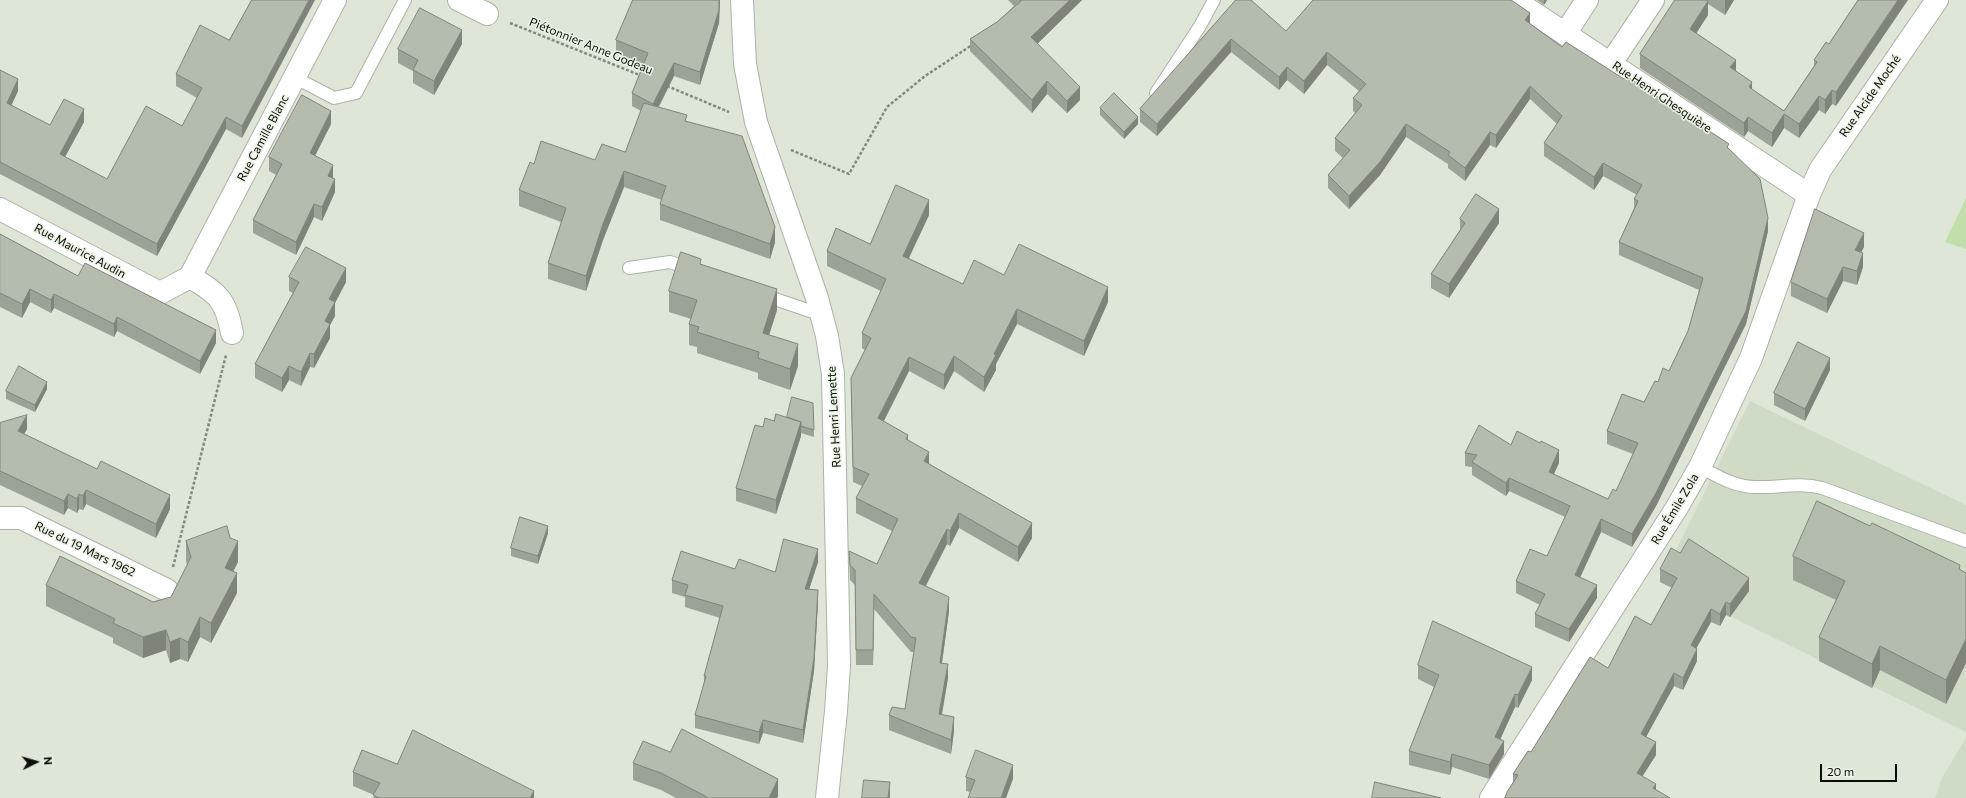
<!DOCTYPE html>
<html>
<head>
<meta charset="utf-8">
<style>
	body { margin:0 }
	#map { position:relative; width:1966px; height:798px; overflow:hidden; background:#dee6d8; font-family:Commissioner,sans-serif }
	canvas { display:block }
	.north { position:absolute; left:16px; top:742px; width:40px; height:40px; -webkit-text-stroke:3px #ebf3e5; paint-order:stroke; rotate:85deg; font-size:11px; font-weight:700; line-height:16px; text-align:center; color:#0a0c08 }
	.north::after { content:''; display:block; margin:auto; width:14px; height:18px; background:#0a0c08; clip-path:polygon(50% 0,100% 100%,50% 72%,0 100%) }
	.scale { position:absolute; left:1820px; top:764px; width:77px; height:18px; box-sizing:border-box; border:2px solid #0a0c08; border-top:0; padding-left:5px; font-size:12px; line-height:14px; white-space:nowrap; color:#0a0c08; -webkit-text-stroke:3px #ebf3e5; paint-order:stroke }
</style>
</head>
<body>
<div id="map">
<canvas width="1966" height="798"></canvas>
<div class="north">N</div>
<div class="scale">20 m</div>
</div>
<script>
const context = document.querySelector('canvas').getContext('2d');
context.lineJoin = 'round';
function fillPath(path, color) {
  context.fillStyle = color;
  context.fill(path, 'evenodd');
}
function stroke(path, color, width, dash) {
  context.strokeStyle = color;
  context.lineWidth = width;
  context.lineCap = dash ? 'butt' : 'round';
  context.setLineDash(dash || []);
  context.stroke(path);
}
function write(font, color, halo, rows, align = 'center') {
  context.font = font + ' Commissioner,sans-serif';
  context.lineWidth = 3;
  context.setLineDash([]);
  context.textBaseline = 'middle';
  context.strokeStyle = halo;
  context.fillStyle = color;
  for (const [text, x, y, turn = 0] of rows) {
    context.save();
    context.translate(x, y);
    context.rotate((+turn || 0) * Math.PI / 180);
    context.textAlign = isNaN(turn) ? turn : align;
    if (halo) context.strokeText(text, 0, 0);
    context.fillText(text, 0, 0);
    context.restore();
  }
}
const built = new Path2D(`
	M1750 401 1966 505V732L1660 582Z
	M1966 738V798H1935L1942 778Z`);
const green = new Path2D(`
	M1966 198V249L1945 242Z`);
const path = new Path2D(`
	M510 23 642 76
	M667 86 729 112
	M791 150 849 174 887 107 925 76 972 45
	M173 567 226 355`);
const lane = new Path2D(`
	M294 77 334 98 356 93 405 0
	M1156 93 1200 26 1214 0
	M629 268 670 262 693 270
	M763 295 822 315
	M1700 467C1717 476 1735 487 1755 487 1778 488 1799 482 1822 488L1966 541`);
const street = new Path2D(`
	M459 0 487 14
	M1514 0 1809 195
	M1565 34 1587 0
	M1611 63 1653 0
	M0 209 160 293 190 277 335 0
	M190 277C218 293 226 300 232 333
	M0 518H21L167 590
	M1491 798 1676 509 1700 467 1751 358 1809 195 1820 170 1937 0`);
const secondary = new Path2D(`
	M742 0 745 64 756 122 817 298 827 336 833 374 839 665 836 711 827 798`);
const wall = new Path2D(`
	M252 0 242 138 226 129 157 256 0 174V70L18 91 11 105 50 125 84 122 65 157 107 179 182 126 197 98 176 86V74L229 40Z
	M633 0H720L719 23 700 85 674 76 659 107 687 121 775 242 770 259 660 220V204L662 200 624 187 603 240 586 291 548 279V263L561 222 519 206V190L534 164 595 160 625 152 641 111 632 106V93L644 64 616 53V40Z
	M1008 0H1082L1037 44 1080 100 1067 113 1047 94 1032 113 970 51V39L997 22 1014 6Z
	M1236 0 1286 31 1530 24 1562 47 1729 149 1768 231 1746 324 1656 506 1632 547 1601 532 1580 578 1597 598 1569 642 1535 627V614L1540 605 1516 593V581L1547 556 1565 517 1509 491 1506 496 1472 475V467L1465 466V453L1511 445 1559 463 1553 474 1608 499 1616 491 1633 454 1607 444V431L1644 402 1658 382 1669 371 1688 331 1699 290 1619 255V242L1634 208V199L1637 195 1603 176 1594 190 1544 156V143L1557 124 1530 99 1496 148 1490 145 1465 181 1448 168V164L1406 137 1380 175 1349 209 1328 188V175L1343 158 1335 151V138L1355 113 1353 111V98L1359 91 1327 65 1304 94 1287 80 1279 90 1231 52 1157 136 1140 122V109Z
	M1537 0H1547L1544 5Z
	M1675 0H1734L1725 15 1708 4V15L1696 33 1736 71 1752 90 1784 111 1814 66V60L1829 44 1858 0 1836 106 1832 104 1825 114 1819 110 1799 138 1784 128 1772 147 1748 131 1744 137 1640 68V54Z
	M462 44 434 95 413 83V71L398 63V49Z
	M1100 108 1138 124 1124 139 1100 115Z
	M331 124 315 155 333 178 335 192 322 221 314 217 296 255 253 233V220L276 175 269 171V157Z
	M929 215 908 258 963 284 1004 275 1108 302 1084 356 1017 324 996 364V370L984 392 954 371 944 390 909 371 884 421 908 440 929 464 1032 538 1018 562 959 528 950 546 947 544 926 586 949 611 942 663 948 678 942 715 954 731 951 754 889 730V715L905 709 914 652H911L874 609 873 665H856L855 585 850 580 849 551 877 564 892 531 856 513V498L862 486 853 482 851 378 865 350 862 348V333L881 291 827 266V251L870 244Z
	M1460 219 1499 223 1449 298 1431 288V274L1460 230Z
	M0 234 78 276 216 343 200 374 117 331 114 337 54 308 51 313 30 302 22 318 0 307Z
	M1864 247 1861 252 1863 267 1857 285 1843 281 1827 313 1791 296V282Z
	M701 264 777 310 769 335 798 366 790 390 758 379V373L697 353V347L689 345V324L691 319 669 312V291Z
	M289 277 346 282 335 303V316L330 325V338L314 368 310 367 301 386 289 380 282 392 255 378V364L293 293 289 291Z
	M1830 370 1805 421 1774 405V393Z
	M47 389 35 412 6 399V391Z
	M776 414 814 430V437L801 433V436L776 514 736 501V488L763 427 774 421Z
	M0 423 27 429 24 434 170 509 156 538 86 504 83 510 79 509 77 513 68 508 64 515 0 485Z
	M548 533 538 564 511 556V548Z
	M186 541 238 562 233 571 237 593 211 643 200 637 188 662 180 659 170 663 166 650 143 658 113 643V638L46 606V585L153 602 171 597 187 565 186 561Z
	M1793 556 1960 570 1966 573V663L1946 704 1880 670 1872 688 1819 661V637L1836 600 1793 580Z
	M818 562 809 589 818 602 814 671 803 743 763 733 759 744 695 728V715L704 684V676L720 618 685 607V597L672 593V580L735 569 775 572Z
	M1660 569 1749 591 1730 617 1726 615 1720 626 1711 622 1696 648 1697 661 1683 690 1674 686 1646 737 1656 755 1642 776 1513 782V774L1531 752 1608 668 1651 625 1672 588 1660 582Z
	M1418 665 1532 680 1518 708 1515 707 1500 739 1504 754 1489 779 1452 767 1450 775 1409 765V751L1434 687 1418 679Z
	M633 763 778 796 777 798H676L661 790 633 780Z
	M397 764 534 798H373L374 795 353 786V772Z
	M966 777 1013 779 970 792 966 791Z`);
const shadedWall = new Path2D(`
	M309 0H315L242 138V126Z
	M719 0H720L719 23 700 85V72Z
	M1070 0H1082L1031 50V37Z
	M1544 0H1547L1544 5Z
	M1725 0H1734L1725 15Z
	M1898 0H1908L1836 106V92Z
	M1708 1V15L1690 43V29Z
	M1530 13V25L1525 20Z
	M462 30V44L434 95V81Z
	M1231 39V52L1157 136V124Z
	M1327 52V65L1304 94V81Z
	M1736 60V74L1730 67Z
	M674 63V76L653 117V104Z
	M1287 67V80L1279 90V77Z
	M18 79V91L7 115V103Z
	M1047 81V94L1032 113V100Z
	M1752 82V96L1749 87Z
	M1530 86V99L1496 148V135Z
	M1080 87V100L1067 113V101Z
	M1832 90V104L1825 114V100Z
	M1819 96V110L1799 138V124Z
	M84 109V122L60 166V154Z
	M331 111V124L310 166V153Z
	M1784 114V128L1772 147V133Z
	M226 117V129L157 256V244Z
	M1138 117V124L1124 139V132Z
	M1748 117V131L1744 137V123Z
	M1406 124V137L1380 175 1349 209V196Z
	M1490 132V145L1465 181V168Z
	M1603 163V176L1594 190V177Z
	M333 165V178L328 176Z
	M624 171V187L603 240 586 291V276L603 224Z
	M335 179V192L322 221V207Z
	M929 200V215L903 271V256Z
	M314 204V217L296 255V242Z
	M1499 209V223L1449 298V284Z
	M1768 218V231L1746 324 1656 506 1632 547V534Z
	M775 227V242L770 259V244Z
	M1864 233V247L1855 264V250Z
	M1863 253V267L1857 285V271Z
	M1843 267V281L1827 313V299Z
	M346 268V282L335 303V316L330 325V338L314 368V354L325 321 329 299Z
	M1108 287V302L1084 356V341Z
	M30 289V302L22 318V304Z
	M777 289V310L763 354V333Z
	M54 294V308L51 313V300Z
	M1017 309V324L996 364V370L984 392V377L994 354Z
	M117 317V331L114 337V324Z
	M216 330V343L200 374V361Z
	M798 344V366L790 390V369Z
	M310 353V367L301 386V372Z
	M954 356V371L944 390V375Z
	M909 357V371L878 432V418Z
	M1830 358V370L1805 421V409Z
	M289 366V380L282 392V378Z
	M47 382V389L35 412V405Z
	M27 415V429L18 445V431Z
	M801 422V436L776 514V500Z
	M908 435V450L906 439Z
	M1559 450V463L1549 485V472Z
	M929 452V467L924 461Z
	M1509 478V491L1506 496V483Z
	M86 490V504L83 510V496Z
	M68 494V508L64 515V501Z
	M79 494V509L77 513V499Z
	M170 495V509L156 538V524Z
	M959 513V528L950 546V531Z
	M1601 519V532L1575 588V575Z
	M1032 523V538L1018 562V547Z
	M548 526V533L538 564V556Z
	M947 529V544L919 598V583Z
	M238 541V562L225 588V568Z
	M818 549V562L805 602V589Z
	M237 573V593L211 643V623Z
	M1749 578V591L1730 617V604Z
	M1597 585V598L1569 642V629Z
	M818 590V602L814 671 803 743V730Z
	M874 594V609L873 665V650Z
	M949 597V611L940 677V663Z
	M1726 602V615L1720 626V614Z
	M1711 609V622L1691 658V645Z
	M200 617V637L188 662V642Z
	M166 630V650L143 658V637Z
	M180 638V659L170 663V642Z
	M1966 639V663L1946 704V680Z
	M1880 646V670L1872 688V664Z
	M1697 649V661L1683 690V678Z
	M948 664V678L939 729V714Z
	M1532 667V680L1518 708V695Z
	M1674 673V686L1641 746V734Z
	M1515 694V707L1495 751V737Z
	M954 717V731L951 754V740Z
	M763 720V733L759 744V732Z
	M1504 741V754L1489 779V765Z
	M1656 742V755L1637 785V773Z
	M1452 754V767L1450 775V762Z
	M1013 765V779L1006 798H1001Z
	M778 779V796L777 798H769Z
	M890 782V798H888Z
	M1656 784V796L1653 788Z
	M534 791V798H530Z`);
const building = new Path2D(`
	M252 0H309L242 126 226 117 157 244 0 162V70L18 79 7 103 50 125 64 99 84 109 60 154 107 179 146 106 182 126 202 88 176 74 200 25 229 40Z
	M633 0H719V10L700 72 674 63 653 104 632 93 648 53 616 40Z
	M1020 0H1070L1031 37 1080 87 1067 101 1047 81 1032 100 970 39 997 22 1021 1Z
	M1236 0H1251L1286 31 1313 0H1511L1530 13 1525 20 1562 47 1566 42 1624 79 1626 76 1729 144 1727 147 1760 179 1768 218 1746 311 1656 493 1632 534 1601 519 1575 575 1597 585 1569 629 1535 614 1545 594 1516 581 1530 549 1547 556 1570 506 1509 478 1506 483 1472 462 1477 455 1465 453 1479 425 1511 445 1517 431 1540 443 1541 441 1559 450 1549 472 1608 499 1613 489 1616 491 1638 443 1607 431 1622 394 1644 402 1655 381 1658 382 1663 368 1669 371 1688 331 1703 278 1619 242 1638 201 1634 199 1642 185 1603 163 1594 177 1544 143 1562 116 1530 86 1496 135 1490 132 1465 168 1448 155 1450 152 1406 124 1380 162 1349 196 1328 175 1350 150 1335 138 1362 105 1353 98 1366 84 1327 52 1304 81 1287 67 1279 77 1231 39 1157 124 1140 109Z
	M1675 0H1706L1708 1 1690 29 1736 60 1730 67 1752 82 1749 87 1784 111 1817 62 1814 60 1826 42 1829 44 1858 0H1898L1836 92 1832 90 1825 100 1819 96 1799 124 1784 114 1772 133 1748 117 1744 123 1640 54Z
	M420 8 462 30 434 81 413 70 418 60 398 49Z
	M1114 93 1138 117 1124 132 1100 108Z
	M302 95 331 111 310 153 333 165 328 176 335 179 322 207 314 204 296 242 253 220 282 164 269 157Z
	M644 103 687 115 685 121 742 136 775 227 770 244 660 204 666 186 624 171 603 224 586 276 548 263 566 208 519 190 530 162 534 164 541 141 595 160 602 144 625 152Z
	M896 185 929 200 903 256 963 284 974 260 1004 275 1019 244 1108 287 1084 341 1017 309 994 354 996 355 984 377 954 356 944 375 909 357 878 418 908 435 906 439 929 452 924 461 1032 523 1018 547 959 513 950 531 947 529 919 583 949 597 940 663 948 664 939 714 954 717 951 740 889 715 892 707 905 709 916 638 911 637 874 594 873 650H856L855 570 850 565 849 551 877 564 898 519 856 498 869 474 853 467 851 378 871 338 862 333 886 279 827 251 836 228 870 244Z
	M1476 194 1499 209 1449 284 1431 274 1465 223 1460 219Z
	M1815 209 1864 233 1855 250 1863 253 1857 271 1843 267 1827 299 1791 282Z
	M0 234 78 276 85 263 216 330 200 361 117 317 114 324 54 294 51 300 30 289 22 304 0 293Z
	M306 247 346 268 329 299 335 302 325 321 330 324 314 354 310 353 301 372 289 366 282 378 255 364 299 282 289 277Z
	M681 252 701 259 700 264 777 289 763 333 798 344 790 369 758 358 759 352 697 332 699 327 689 324 697 300 669 291Z
	M1798 342 1830 358 1805 409 1774 393Z
	M19 366 47 382 35 405 6 391Z
	M792 397 813 403 814 430 801 426V422L787 417Z
	M776 414 801 422 776 500 736 488 755 425 763 427 765 418 774 421Z
	M27 415 18 431 97 469 101 461 170 495 156 524 86 490 83 496 79 494 77 499 68 494 64 501 0 471V423Z
	M1817 501 1870 526 1872 523 1960 565 1959 569 1966 573V639L1946 680 1880 646 1872 664 1819 637 1845 581 1793 556Z
	M520 517 548 526 538 556 511 548Z
	M227 526 230 538 238 541 225 568 237 573 211 623 200 617 188 642 180 638 170 642 166 630 143 637 113 623 115 619 46 585 60 556 153 602 171 597 191 557 186 541Z
	M784 539 818 549 805 589 818 590 814 658 803 730 763 720 759 732 695 715 706 676H704L723 606 685 595 688 585 672 580 681 551 735 569 739 559 775 572Z
	M1689 539 1749 578 1730 604 1726 602 1720 614 1711 609 1691 645 1697 649 1683 678 1674 673 1641 734 1656 742 1637 773 1656 784 1653 788 1670 798H1505L1507 792 1518 775 1513 774 1528 751 1531 752 1590 657 1608 668 1635 616 1651 625 1677 578 1660 569 1671 548 1680 553Z
	M1433 621 1532 667 1518 695 1515 694 1495 737 1504 741 1489 765 1452 754 1450 762 1409 751 1439 675 1418 665Z
	M682 729 778 779 769 798H707V797L661 773 633 763 643 741 670 752Z
	M413 730 534 791 530 798H379L373 795 380 783 353 772 362 750 397 764Z
	M976 750 1013 765 1001 798H968L975 780 966 777Z
	M864 780 890 782 888 798H862Z
	M1375 782 1441 798H1372Z`);
const streetNames = [
	["Piétonnier Anne Godeau",591,46,22],
	["Rue Alcide Moché",1870,96,-55],
	["Rue Henri Ghesquière",1662,97,34],
	["Rue Camille Blanc",263,138,-62],
	["Rue Maurice Audin",80,251,28],
	["Rue Henri Lemette",834,417,-93],
	["Rue Émile Zola",1675,509,-59],
	["Rue du 19 Mars 1962",85,549,26]
];
fillPath(built, '#d0dbc7');
fillPath(green, '#c3deab');
stroke(lane, '#acb3a6', 14);
stroke(street, '#acb3a6', 24);
stroke(secondary, '#acb3a6', 24);
stroke(path, '#83887f', 2.5, [3, 2]);
stroke(lane, '#fff', 12);
stroke(street, '#fff', 22);
stroke(secondary, '#fff', 22);
fillPath(wall, '#9ba296');
fillPath(shadedWall, '#7e847a');
fillPath(building, '#b4bcae');
stroke(building, '#7e847a', 1);
write('12px', '#0a0c08', '#ebf3e5', streetNames);
</script>
</body>
</html>
